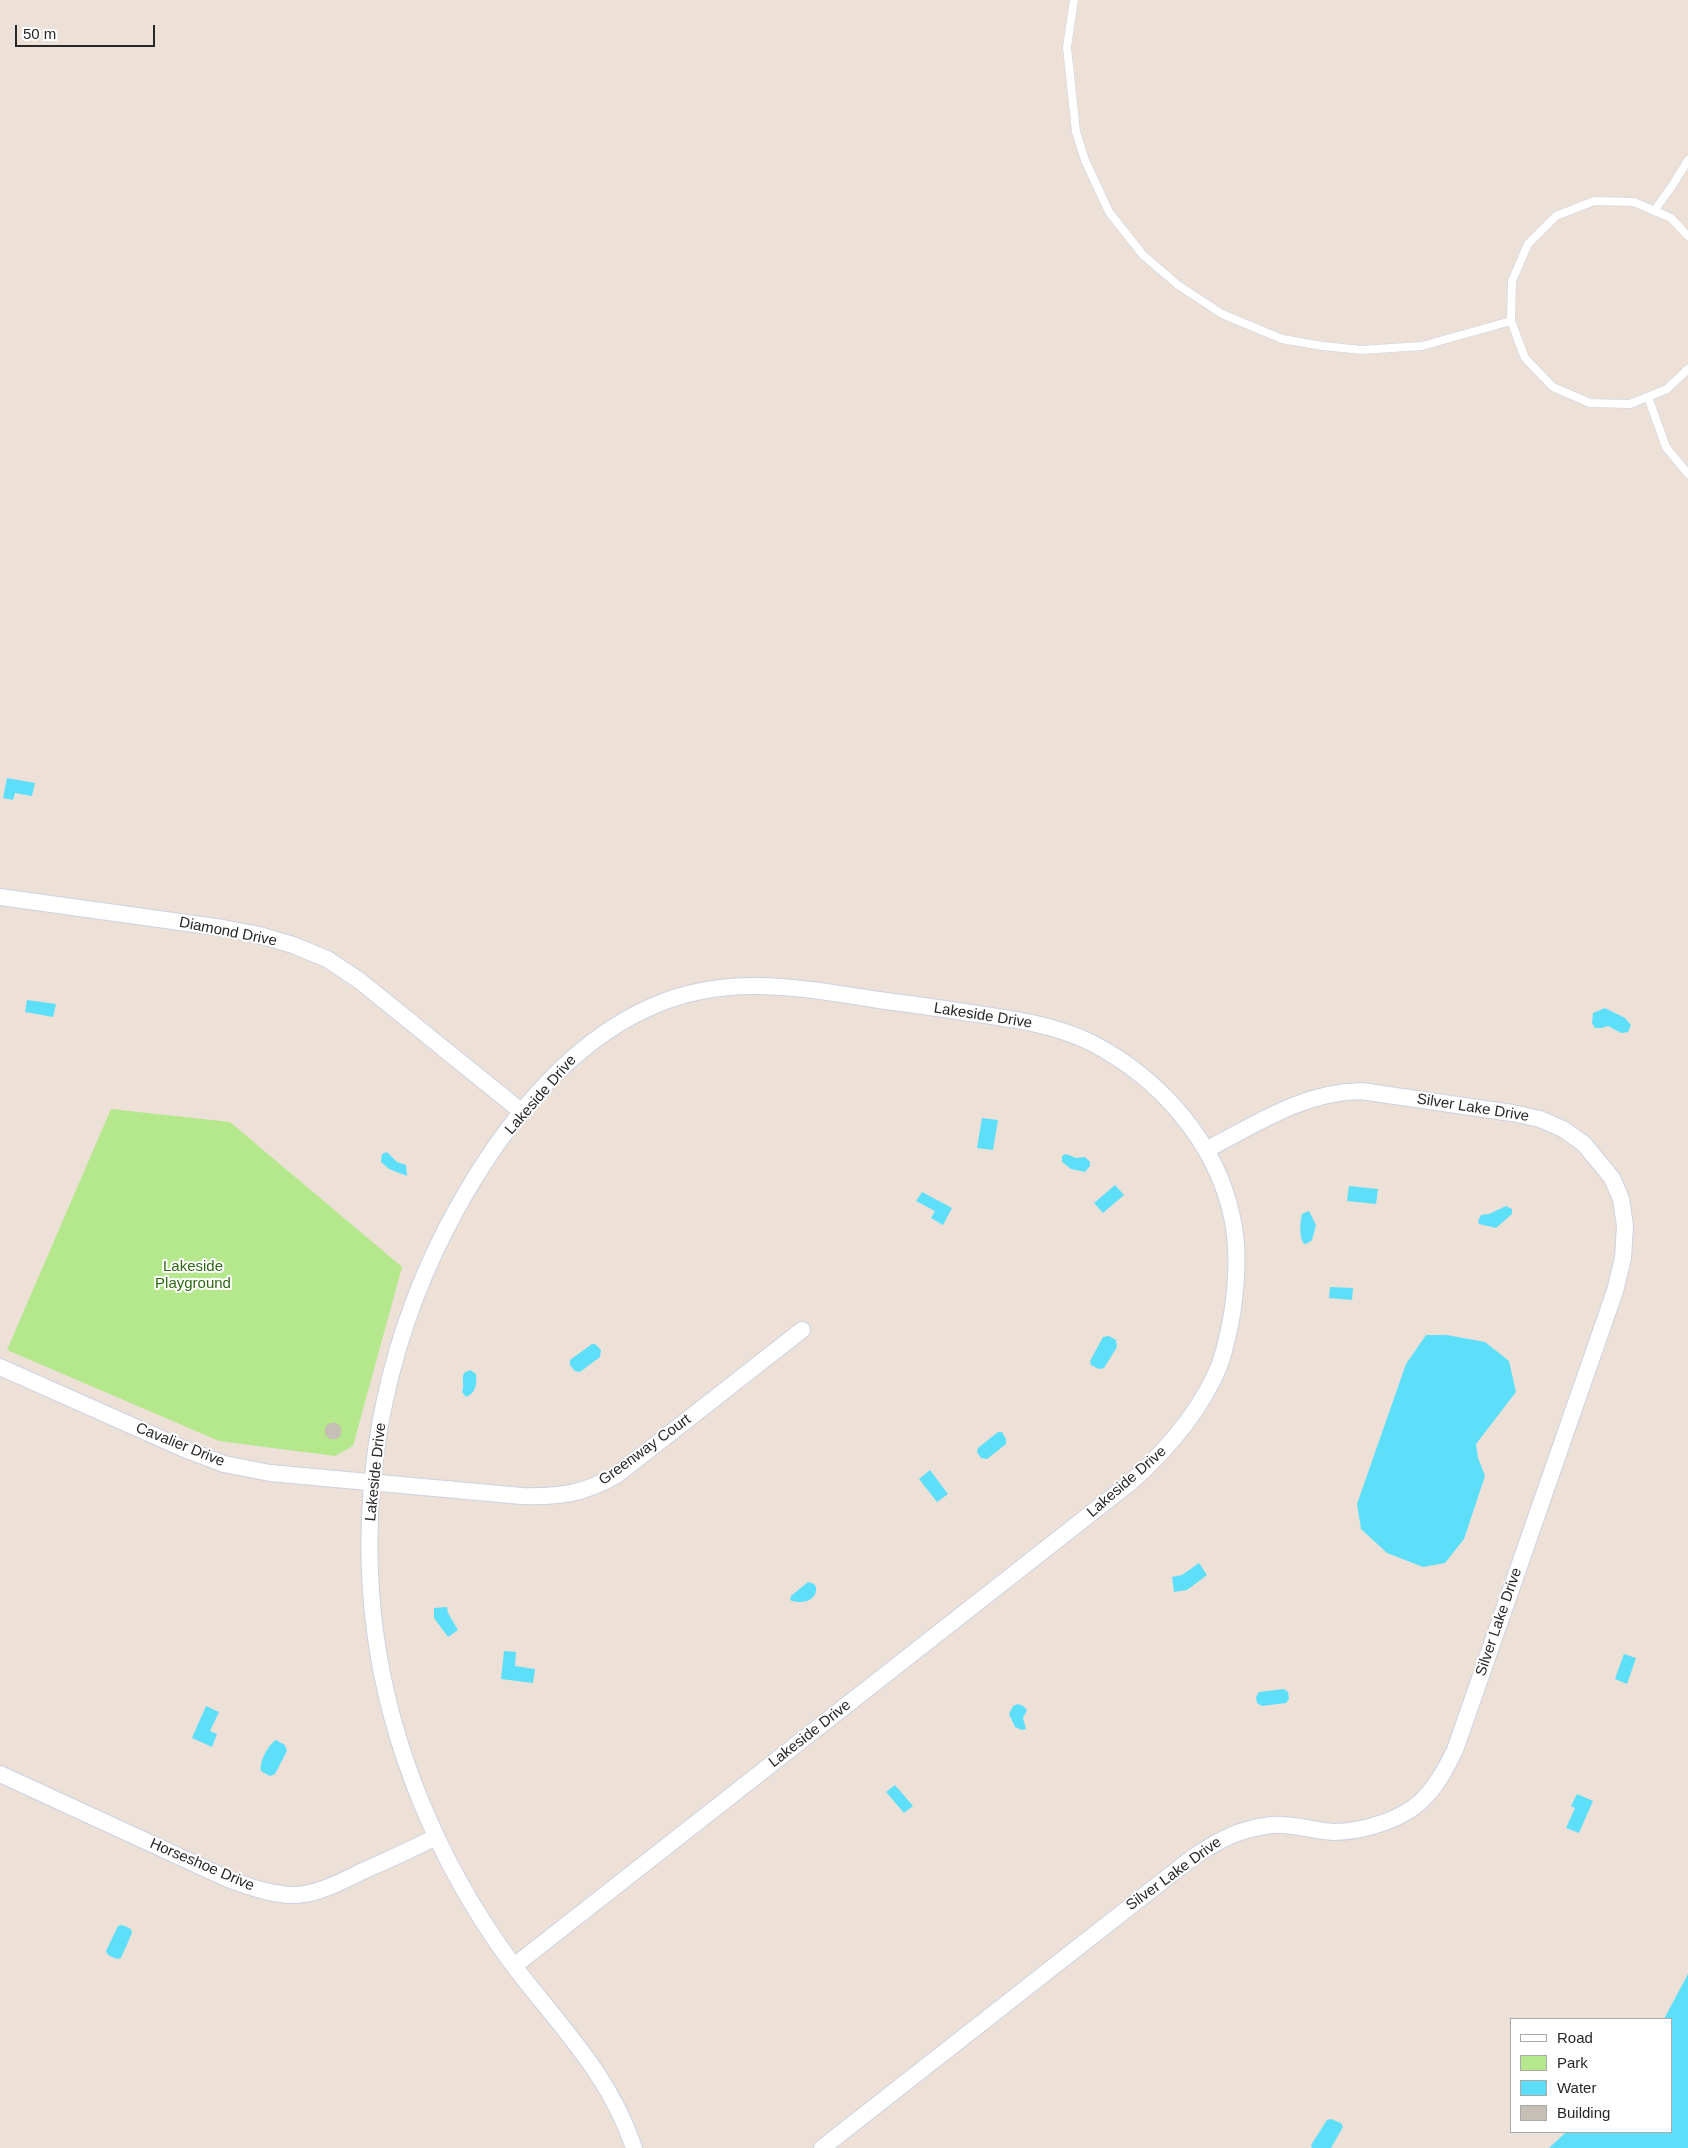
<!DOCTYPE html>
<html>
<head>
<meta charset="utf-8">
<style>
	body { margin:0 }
	#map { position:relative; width:1688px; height:2148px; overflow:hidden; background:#ece0d7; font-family:Helvetica,sans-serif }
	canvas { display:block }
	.legend { position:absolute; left:1510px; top:2018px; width:162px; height:115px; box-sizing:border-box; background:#fff; border:1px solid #a9a9a9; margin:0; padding:6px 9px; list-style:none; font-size:15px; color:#272727 }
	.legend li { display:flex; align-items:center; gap:10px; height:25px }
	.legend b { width:25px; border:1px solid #a9a9a9 }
	.scale { position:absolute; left:15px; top:25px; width:140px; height:22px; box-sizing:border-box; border:2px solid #272727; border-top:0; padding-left:6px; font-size:15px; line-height:18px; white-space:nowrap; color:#272727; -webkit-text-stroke:4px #fff; paint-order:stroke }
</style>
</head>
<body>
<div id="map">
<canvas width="1688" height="2148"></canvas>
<ul class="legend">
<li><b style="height:6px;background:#fff"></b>Road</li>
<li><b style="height:14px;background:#b5e88d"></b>Park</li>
<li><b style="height:14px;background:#5edff9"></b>Water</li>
<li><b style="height:14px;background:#c5bfb6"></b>Building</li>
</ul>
<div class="scale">50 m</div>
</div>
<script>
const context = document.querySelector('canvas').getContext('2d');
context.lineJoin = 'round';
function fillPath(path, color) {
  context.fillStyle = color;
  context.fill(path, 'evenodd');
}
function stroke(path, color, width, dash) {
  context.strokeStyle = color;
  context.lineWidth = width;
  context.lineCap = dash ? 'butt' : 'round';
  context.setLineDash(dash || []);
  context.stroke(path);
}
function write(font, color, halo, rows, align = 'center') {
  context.font = font + ' Helvetica,sans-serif';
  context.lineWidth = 4;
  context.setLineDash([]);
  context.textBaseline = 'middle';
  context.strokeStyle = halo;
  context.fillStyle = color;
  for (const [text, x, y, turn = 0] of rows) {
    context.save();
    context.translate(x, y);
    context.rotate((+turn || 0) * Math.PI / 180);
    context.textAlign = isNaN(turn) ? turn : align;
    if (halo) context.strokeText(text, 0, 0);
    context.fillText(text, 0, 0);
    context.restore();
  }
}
const green = new Path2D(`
	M111 1109 230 1122 402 1267 353 1446 335 1456 219 1441 7 1350Z`);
const water = new Path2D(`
	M7 778 35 783 32 796 15 793 13 800 3 798Z
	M27 1000 56 1004 53 1017 25 1012Z
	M1605 1008 1625 1018 1631 1025 1628 1032 1621 1033 1608 1026 1602 1028H1595L1592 1023 1593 1013Z
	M982 1118 998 1120 993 1150 977 1148Z
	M387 1152 397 1162 406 1165 407 1176 389 1169 381 1162 382 1154Z
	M1066 1154 1076 1158 1085 1157 1090 1162V1166L1085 1172 1071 1169 1062 1162V1156Z
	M1115 1185 1124 1195 1103 1213 1094 1203Z
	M1349 1186 1378 1189 1376 1204 1347 1201Z
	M922 1192 952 1208 943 1225 931 1218 935 1211 916 1201Z
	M1506 1206 1512 1209V1214L1496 1228 1479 1224 1478 1221 1481 1215 1489 1214Z
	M1309 1211 1316 1225 1312 1240 1308 1243 1304 1244C1299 1238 1300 1222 1302 1214Z
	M1330 1287 1353 1288 1352 1300 1329 1298Z
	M1426 1335H1447L1485 1342 1509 1361 1516 1392 1476 1444 1478 1458 1485 1476 1464 1539 1445 1563 1423 1567 1387 1553 1361 1529 1357 1504 1406 1364Z
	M1109 1336 1116 1340 1117 1347 1104 1368 1099 1369 1091 1365 1090 1361 1103 1337Z
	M592 1344H595L601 1350 600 1357 580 1372 575 1371 570 1365V1360Z
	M470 1370 476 1374C477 1384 476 1393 466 1397L462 1392C465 1385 461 1379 464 1373Z
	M998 1432H1002L1006 1439V1444L987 1459 981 1458 977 1452 978 1448Z
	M930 1470 948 1494 937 1502 919 1479Z
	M1199 1563 1207 1575 1187 1590 1174 1592 1172 1577 1182 1575Z
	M808 1582 814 1584 816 1587C818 1601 801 1605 790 1600L791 1596Z
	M447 1607 448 1613 458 1630 448 1637 434 1618V1608Z
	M504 1651 516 1652 515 1666 535 1669 533 1683 501 1679Z
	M1624 1654 1636 1658 1627 1684 1615 1679Z
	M1284 1689 1288 1692 1289 1699 1286 1703 1262 1706 1257 1703 1256 1697 1259 1692Z
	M1018 1704 1023 1706 1027 1710 1023 1718 1026 1729 1022 1730 1015 1727 1009 1714 1013 1706Z
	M206 1706 219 1712 210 1731 217 1734 212 1747 192 1738Z
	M276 1740 285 1745 287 1751 275 1774 270 1776 261 1771C259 1762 268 1745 276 1740Z
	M895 1785 913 1806 904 1813 886 1792Z
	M1577 1794 1593 1801 1579 1833 1566 1828 1575 1808 1571 1806Z
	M122 1925 131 1929 132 1933 121 1958 117 1959 108 1955 106 1951 118 1926Z
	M1688 1974V2148H1549L1566 2132H1672V2019H1664Z
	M1331 2119 1341 2123 1343 2127 1331 2148H1312L1311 2145 1327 2120Z`);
const building = new Path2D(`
	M325 1431a8 8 0 1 1 16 0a8 8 0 1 1-16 0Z`);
const lane = new Path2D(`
	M1074 0 1067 47 1076 132 1085 160 1109 212 1143 255 1178 285 1222 314 1282 339 1323 346 1361 350 1422 346 1511 321
	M1654 211 1672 186 1688 160
	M1688 236 1671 218 1634 202 1594 201 1556 216 1528 244 1512 281 1511 321 1525 358 1553 387 1590 403 1630 404 1667 389 1688 369
	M1648 397 1666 447 1688 474`);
const street = new Path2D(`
	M0 897 223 928 259 935 293 945 327 959 360 981 522 1112
	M0 1367 182 1448 224 1464 270 1473 522 1496C561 1497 584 1494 618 1474L802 1330
	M0 1774 228 1879C250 1887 272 1895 295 1895 319 1894 342 1881 363 1871 388 1860 412 1849 436 1837
	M514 1966 1131 1482C1168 1449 1201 1411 1220 1364 1226 1346 1230 1327 1233 1308 1237 1278 1239 1247 1232 1217 1216 1141 1159 1078 1092 1043 1054 1024 1011 1019 970 1013 939 1008 909 1004 879 1000 801 988 728 973 653 1006 560 1046 491 1142 446 1229 383 1352 357 1493 375 1631 390 1747 439 1863 508 1958 555 2022 608 2070 634 2148
	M822 2148 1192 1858C1219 1840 1238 1829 1272 1825 1292 1823 1313 1831 1333 1832 1363 1832 1407 1819 1427 1795 1439 1782 1447 1766 1455 1750L1615 1291 1623 1258 1625 1226 1621 1199 1612 1178 1584 1144 1563 1129 1540 1119 1512 1113 1361 1091C1303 1092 1256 1124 1206 1150`);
const streetNames = [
	["Diamond Drive",228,932,11],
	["Lakeside Drive",983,1016,9],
	["Lakeside Drive",541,1095,-49],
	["Silver Lake Drive",1473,1108,9],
	["Cavalier Drive",180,1445,22],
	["Greenway Court",645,1450,-36],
	["Lakeside Drive",376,1472,-84],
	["Lakeside Drive",1127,1482,-41],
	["Silver Lake Drive",1499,1622,-71],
	["Lakeside Drive",810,1734,-38],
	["Horseshoe Drive",202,1865,23],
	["Silver Lake Drive",1174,1874,-36]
];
const parkNames = [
	["Lakeside",193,1267],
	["Playground",193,1284]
];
fillPath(green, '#b5e88d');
fillPath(water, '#5edff9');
fillPath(building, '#c5bfb6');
stroke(building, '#c7bdb1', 1);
stroke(lane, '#ccd2e2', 9);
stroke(street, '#ccd2e2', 18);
stroke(lane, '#fff', 8);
stroke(street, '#fff', 16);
write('15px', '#272727', '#fff', streetNames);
write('15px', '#2d6913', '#fff', parkNames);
</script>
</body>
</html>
